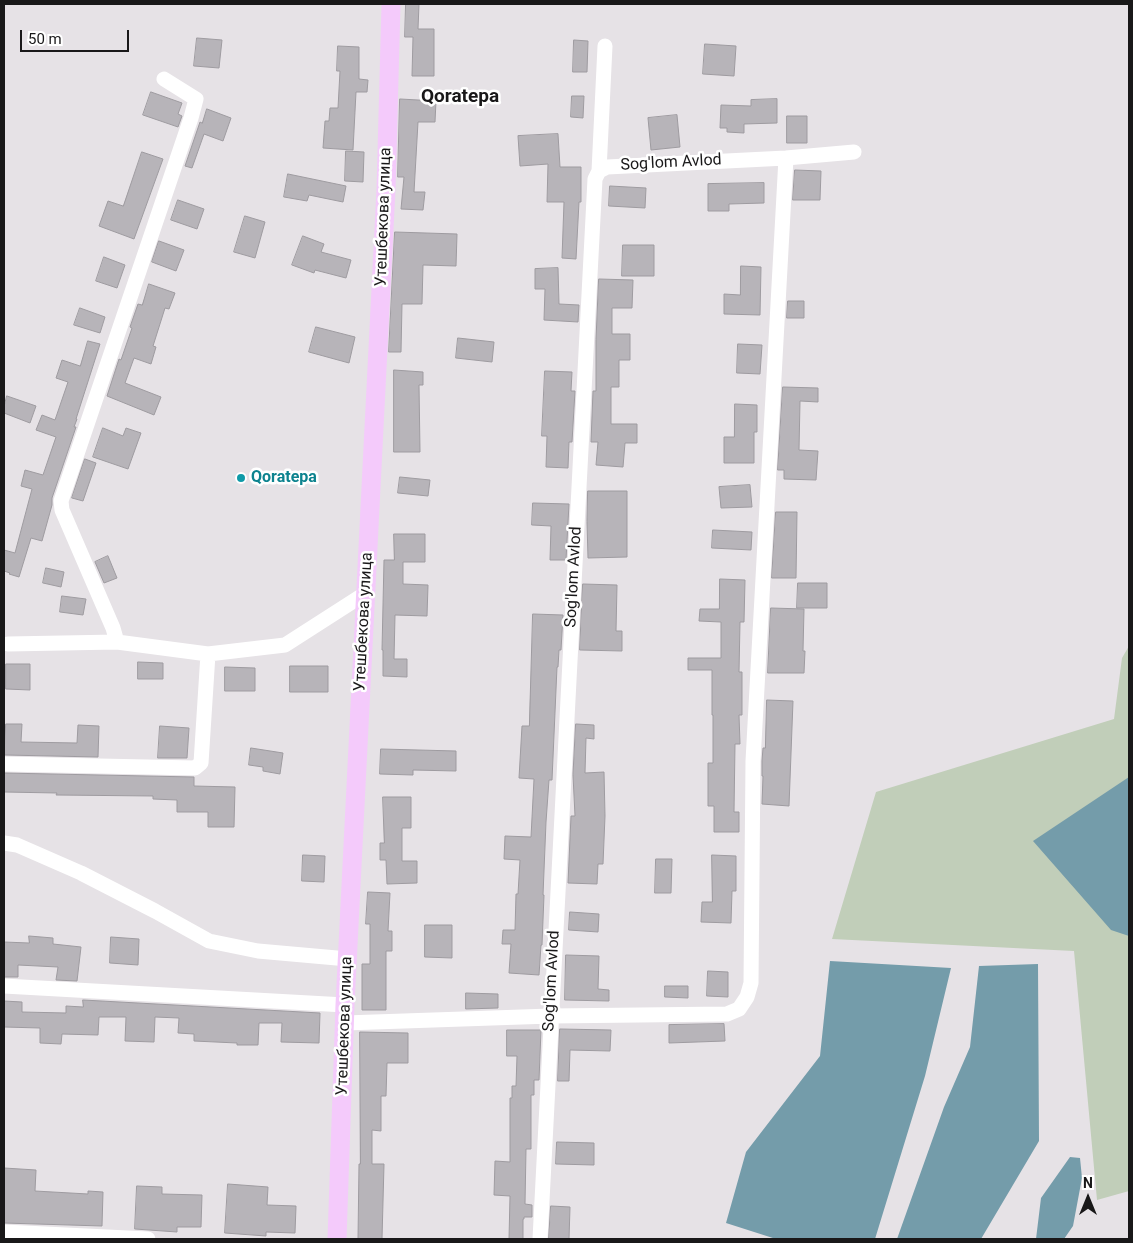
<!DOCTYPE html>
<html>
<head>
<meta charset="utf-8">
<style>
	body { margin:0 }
	#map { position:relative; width:1133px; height:1243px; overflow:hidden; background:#e6e2e6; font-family:Roboto,sans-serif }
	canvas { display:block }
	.frame { position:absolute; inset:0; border:5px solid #191819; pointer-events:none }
	.north { position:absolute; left:1063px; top:1173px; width:50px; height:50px; -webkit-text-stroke:4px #fff; paint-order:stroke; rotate:0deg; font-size:14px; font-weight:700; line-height:20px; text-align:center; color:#191819 }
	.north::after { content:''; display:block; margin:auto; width:18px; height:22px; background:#191819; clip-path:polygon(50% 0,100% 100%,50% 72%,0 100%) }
	.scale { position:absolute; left:20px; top:30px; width:109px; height:22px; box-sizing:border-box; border:2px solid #191819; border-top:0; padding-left:6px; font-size:15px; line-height:18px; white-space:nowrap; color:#191819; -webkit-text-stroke:4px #fff; paint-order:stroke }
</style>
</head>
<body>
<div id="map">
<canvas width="1133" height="1243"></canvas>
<div class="frame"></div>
<div class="north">N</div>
<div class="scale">50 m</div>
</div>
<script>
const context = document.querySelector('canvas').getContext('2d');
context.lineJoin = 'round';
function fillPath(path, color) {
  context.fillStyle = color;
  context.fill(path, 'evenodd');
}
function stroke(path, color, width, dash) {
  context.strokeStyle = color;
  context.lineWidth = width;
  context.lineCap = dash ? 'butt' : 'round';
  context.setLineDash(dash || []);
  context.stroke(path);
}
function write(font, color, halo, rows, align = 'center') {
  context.font = font + ' Roboto,sans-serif';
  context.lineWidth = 5;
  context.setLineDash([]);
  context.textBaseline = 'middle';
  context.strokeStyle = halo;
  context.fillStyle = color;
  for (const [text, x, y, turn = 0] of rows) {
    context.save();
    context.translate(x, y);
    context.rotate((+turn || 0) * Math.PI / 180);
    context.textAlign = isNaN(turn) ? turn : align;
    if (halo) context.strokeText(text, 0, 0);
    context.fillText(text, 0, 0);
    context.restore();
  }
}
const green = new Path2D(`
	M1129 646V1191L1097 1200 1074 951 832 939 876 792 1114 719 1122 658Z`);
const water = new Path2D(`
	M1129 777V936L1111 930 1033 841Z
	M830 961 951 968 925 1076 875 1239H776L726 1223 746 1152 820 1056Z
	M1038 964 1039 1141 981 1239H897L944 1107 970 1047 979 966Z
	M1070 1157 1080 1158 1082 1178 1073 1226 1064 1239H1036L1041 1198Z`);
const building = new Path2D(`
	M406 4H419L418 29H434V76H412L413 37H405Z
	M197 38 222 40 219 68 194 66Z
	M574 40 588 41 587 72H573Z
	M705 44 736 46 734 76 703 74Z
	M338 46 359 47V79L368 80 367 92H356L353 150 323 148 325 121H329L330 108H338L340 71H337Z
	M151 92 182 103 178 114 182 116 178 127 143 115Z
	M572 96H584L583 118 571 117Z
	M400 99 436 101 435 122H418L414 192H425L423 210 401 209 404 177H398Z
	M777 99V123L744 124V133L727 132V128H720L721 105 751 106V100Z
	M207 109 231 118 223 141 204 134 192 168 185 166 200 122 202 123Z
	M677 115 680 147 651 150 648 118Z
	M787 116H807V143H787Z
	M558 134 560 167H581V202H579L576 259 562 258 564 202H547L548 164 520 166 518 136Z
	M346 151 364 152 363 182 345 181Z
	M142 152 163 159 134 239 99 226 108 201 123 206Z
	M795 170 821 171 820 200H793Z
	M288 174 346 186 343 202 309 195 307 201 284 197Z
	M764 183V203L729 204V211H708V184Z
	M610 186 646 188 645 208 609 206Z
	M178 200 204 209 197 229 171 220Z
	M245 216 265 222 255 258 234 252Z
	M395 232 457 234 456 266 423 265 422 304H402L401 352H389Z
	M303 236 324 244 321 252 351 260 346 278 315 270 314 273 292 265Z
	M159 241 184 250 176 271 152 262Z
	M623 245H654V276H622Z
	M104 257 125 265 117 288 96 281Z
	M741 266 761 267 760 315 724 314V294L740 295Z
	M558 268 559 304 579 305 578 322 544 320 545 289H535V269Z
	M599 279 633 280 632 308H612V334H630V360H619V387H611V424H637V443H625L623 467 596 465 598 442H591L593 391H596V340Z
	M149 284 175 293 169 309 165 308 153 346 156 347 151 364 134 358 125 383 161 397 154 415 107 396 119 359 121 360 132 328 130 327 138 304 142 305Z
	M788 301H804V318H787Z
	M80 308 105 317 100 333 74 325Z
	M316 327 355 337 349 363 309 352Z
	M458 338 494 342 492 362 456 358Z
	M88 341 100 344 76 419H77L74 427H76L52 498V505L42 541 31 538 19 577 9 574 10 573 4 571V550L15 553 32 489 21 486 25 470 43 475 56 437 36 430 42 415 55 420 68 382 56 378 62 360 80 366Z
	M738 344 762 345 760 374 737 373Z
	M394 370 423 372V385H419L420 452H394Z
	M545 371 572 372 571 391H575L572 442H569L568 468 546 467 547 436H542Z
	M783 387 818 388V402L800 401 799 450 818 451 816 480 784 479V470H778Z
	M7 396 36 406 30 423 4 413V407Z
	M735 404 757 405V432H754V463H724V437H734Z
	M103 428 123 436 126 428 141 433 128 469 93 457Z
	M85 459 96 463 83 501 72 498Z
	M400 477 430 480 428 496 398 493Z
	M750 485 752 507 721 508 719 487Z
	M588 491H627V557L588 558 587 522Z
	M533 503 569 504 566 560H550L551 526 532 525Z
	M776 512H797L796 578H772Z
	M713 530 752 532 751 550 712 548Z
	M394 534H425V562H403V584L428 585 427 616 395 615 394 659H407V677L383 676V650H382L384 560H394Z
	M108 556 117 578 104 583 95 562Z
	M46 568 64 572 61 587 43 583Z
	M720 579 745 580 744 622H740L739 672H742V715H739L740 744H735L734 812H739V832H714V806H708V763H713V715H712V670H688V658H721V622L699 621 700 609H719Z
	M798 583H827V608H797Z
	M583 584 617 585 616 631H622V651L580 650Z
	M62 596 86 599 83 615 60 612Z
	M771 608 804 609 803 651H805L804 673H768Z
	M533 614 563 615 561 650H559L558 667H557L552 780H549L546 822 543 895H544L542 945H541L539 975 509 973 511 944H502L503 930H515L516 894H518L520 860 504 859 505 836 531 837 534 779 519 778 522 726H529Z
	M138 662 163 663V679H138Z
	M6 664H30V690L6 689Z
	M290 666H328V692H290Z
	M225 667 255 668V691H225Z
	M767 700 793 701 789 806 762 804 763 776H762V761L763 748H765Z
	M6 724H22L21 742 77 743 78 725 99 726 98 757 5 755Z
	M576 724 594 725V739L586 738 585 773 604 772 605 816 603 864H598L597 884 568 883 571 816H575L573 775Z
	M160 726 189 728 187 758H158Z
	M251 748 283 753 280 774 263 771V767L249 765Z
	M381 749 456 751V771L413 770V775L380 774Z
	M4 773 194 777V786L235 787 234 827H208V812H177V800L153 799V796L56 795 57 793 4 792Z
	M383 797H411V828H402V861H417V883L387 884 386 860H380V843H384Z
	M303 855 325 856 324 882 302 881Z
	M712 855 736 856V891H732L731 923 701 922 702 902H712Z
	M656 859H672L671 893H655Z
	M368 892 390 893 388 931H392V951H386V1010H362V964H370V924H366Z
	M570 912 599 914 598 932 569 930Z
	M425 925H452V958L425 957Z
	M29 936 53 938V944L81 947 77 981 56 980 58 967 18 965V977H4V942L29 943Z
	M111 937 139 939 138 965 110 963Z
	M566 955 599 956 598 989 609 990V1001L565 1000Z
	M708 971 728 972V997L707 996Z
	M665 986H688V998L665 997Z
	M466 993 498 994V1008L466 1009Z
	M83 1000 320 1013 319 1043 281 1042 282 1023H259L258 1045H237V1043L194 1041V1034L178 1033 179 1018 155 1017 154 1042 125 1041 126 1017H99L98 1035 62 1034 61 1044 40 1043V1028L4 1027V1001L22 1002V1012L66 1013V1006L83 1007Z
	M724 1024 725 1041 669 1043V1025Z
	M560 1029 611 1030 610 1051 570 1050 569 1081H558Z
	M507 1030H541L539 1080H534V1095H531V1149H526L525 1204 532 1205V1217H524V1219H523V1239H509L510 1196 494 1195 495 1161 510 1162V1098H512V1086H516L517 1056H507Z
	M360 1032 408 1033V1063H387L386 1096H381V1131L372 1130V1164H384L382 1239H358L359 1164H360Z
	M557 1142 594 1143V1165L556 1164Z
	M4 1168 36 1170 35 1191 88 1194V1191L103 1192 102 1226 4 1223Z
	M228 1184 268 1187 267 1205 296 1206 295 1233 266 1232V1236L225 1233Z
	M137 1186 162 1187V1194L202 1195 201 1227H177V1232L135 1229Z
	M551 1206 570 1207 569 1239H549Z`);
const minor = new Path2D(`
	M164 79 196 99 191 118 61 501 62 510 113 628 117 642 208 654 285 645 366 593
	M599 171 605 46
	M8 644 117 642
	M4 764 195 768 201 763 208 654
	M4 843 17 845 81 873 155 911 209 941 258 951 348 959
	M4 986 345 1005
	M345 1023 551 1016 727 1014 739 1009 747 997 751 983 753 761 786 158
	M4 1232 148 1239
	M540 1239 595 179 599 171 607 167 786 158 854 152`);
const major = new Path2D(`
	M337 1239 345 1005 386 189 391 4`);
const markers = [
	[241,478,5,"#0f9aa8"]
];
const streetNames = [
	["Sog'lom Avlod",671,163,-3],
	["Утешбекова улица",384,217,-88],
	["Sog'lom Avlod",574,577,-87],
	["Утешбекова улица",364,622,-87],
	["Sog'lom Avlod",552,981,-87],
	["Утешбекова улица",345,1026,-88]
];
const cultureNames = [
	["Qoratepa",251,478]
];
const quarterNames = [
	["Qoratepa",460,97]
];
fillPath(green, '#c1ceb9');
fillPath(water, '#749caa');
fillPath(building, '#b7b4b9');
stroke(building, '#9e9ba0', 1);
stroke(minor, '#fff', 15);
stroke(major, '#f4cafb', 19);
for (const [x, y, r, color] of markers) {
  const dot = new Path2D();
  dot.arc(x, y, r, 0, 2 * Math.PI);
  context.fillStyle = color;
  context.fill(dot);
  stroke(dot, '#fff', 2);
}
write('16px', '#191819', '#fff', streetNames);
write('bold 16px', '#0d838f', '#fff', cultureNames, 'left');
write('bold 19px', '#191819', '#fff', quarterNames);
</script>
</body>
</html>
